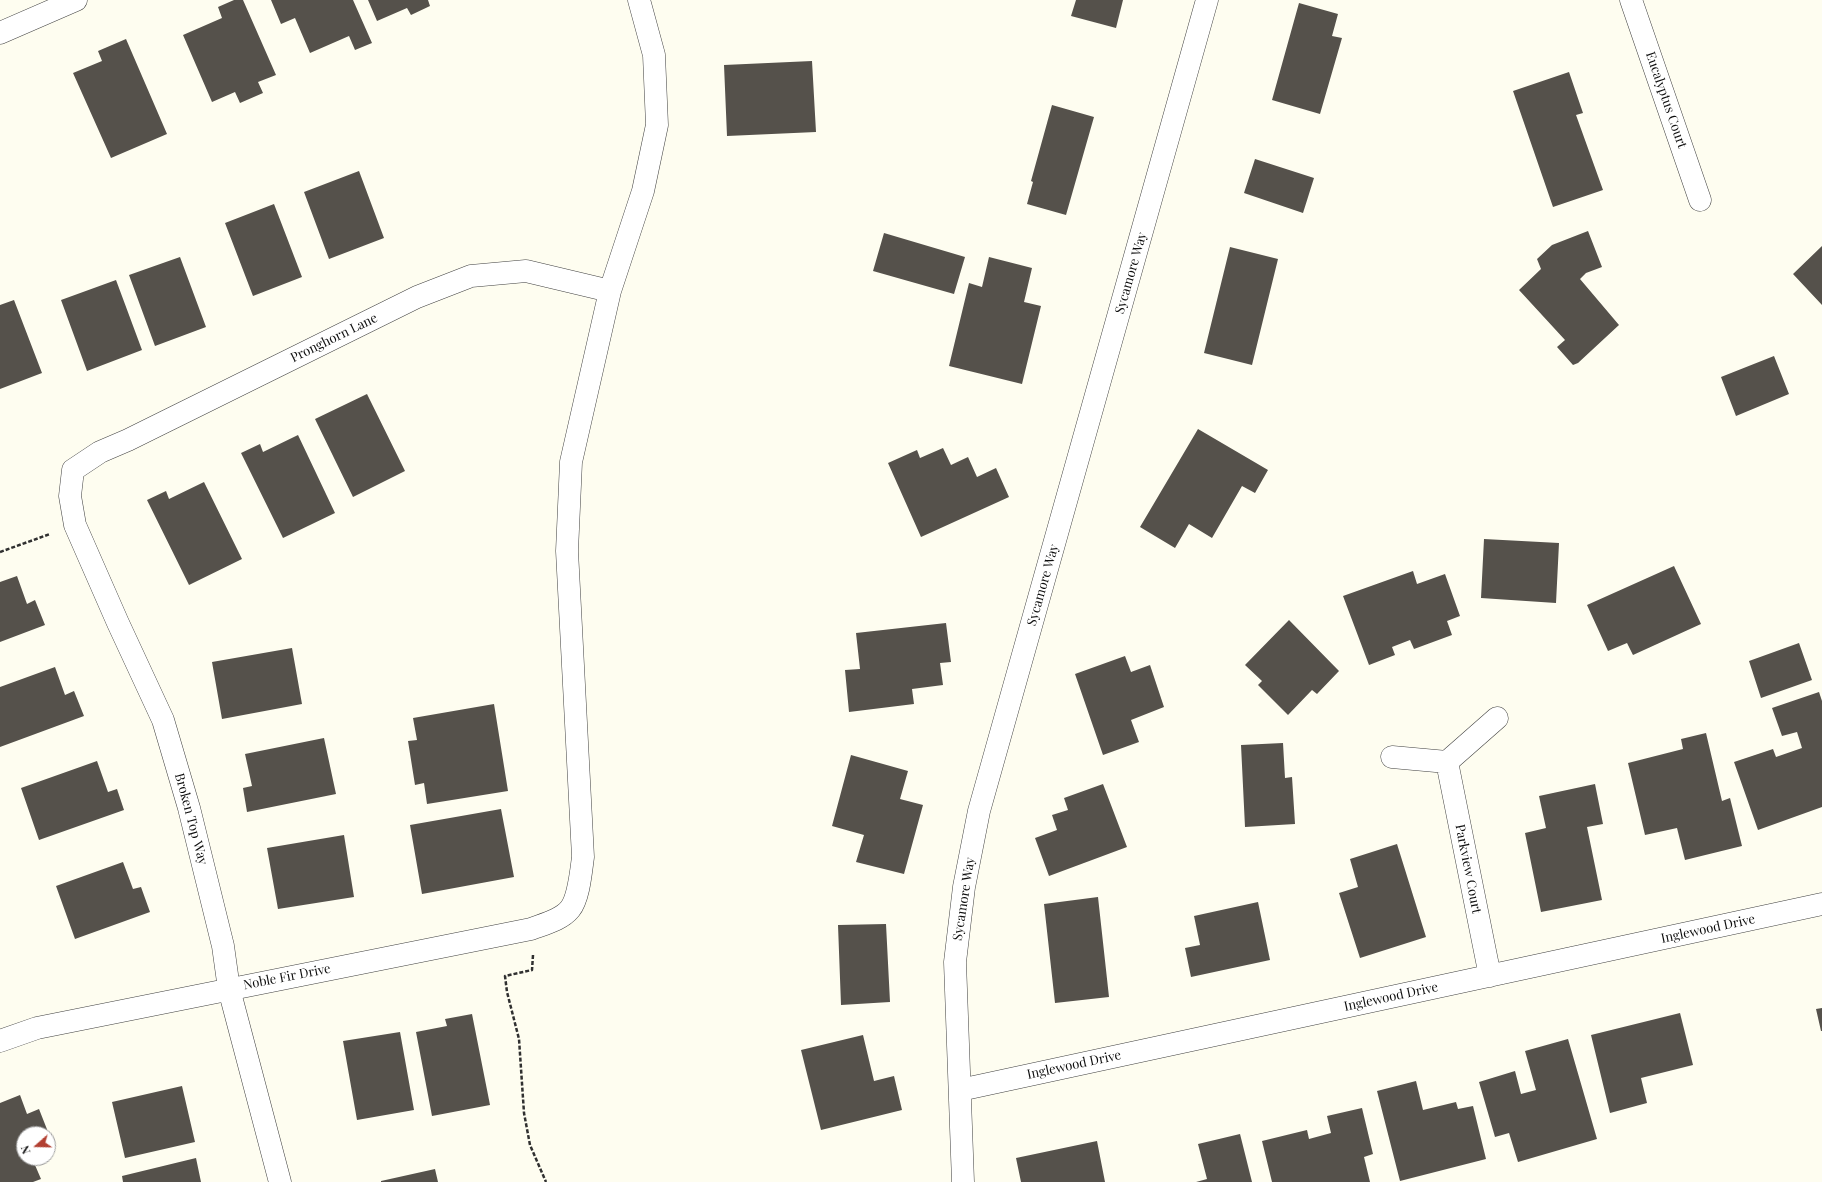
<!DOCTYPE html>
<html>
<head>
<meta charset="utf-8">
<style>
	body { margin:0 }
	#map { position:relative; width:1822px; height:1182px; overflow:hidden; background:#fefdf0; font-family:"Playfair Display",serif }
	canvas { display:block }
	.north { position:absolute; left:16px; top:1126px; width:40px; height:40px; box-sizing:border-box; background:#fff; border:1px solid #9f9f9f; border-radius:50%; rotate:250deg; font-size:11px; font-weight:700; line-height:16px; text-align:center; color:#0e0e0e }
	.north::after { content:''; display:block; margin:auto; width:14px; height:18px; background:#b23f31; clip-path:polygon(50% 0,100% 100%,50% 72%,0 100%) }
</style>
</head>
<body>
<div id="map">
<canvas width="1822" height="1182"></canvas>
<div class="north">N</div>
</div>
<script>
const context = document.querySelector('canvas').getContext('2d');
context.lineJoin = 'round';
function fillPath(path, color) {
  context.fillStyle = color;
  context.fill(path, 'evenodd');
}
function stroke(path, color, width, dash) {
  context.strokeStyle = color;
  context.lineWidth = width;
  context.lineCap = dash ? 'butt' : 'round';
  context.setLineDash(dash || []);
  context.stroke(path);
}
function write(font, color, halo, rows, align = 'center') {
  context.font = font + ' "Playfair Display",serif';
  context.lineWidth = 4;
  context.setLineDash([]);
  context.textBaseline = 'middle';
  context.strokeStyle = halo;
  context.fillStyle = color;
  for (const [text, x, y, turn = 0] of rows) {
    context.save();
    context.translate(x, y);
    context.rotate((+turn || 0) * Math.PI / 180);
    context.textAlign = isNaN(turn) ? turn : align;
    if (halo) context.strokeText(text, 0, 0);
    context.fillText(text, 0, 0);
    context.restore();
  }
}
const building = new Path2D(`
	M234 0H243L276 75 258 82 263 93 240 103 235 92 212 102 183 35 222 18 218 7Z
	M271 0H353L372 43 355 50 349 36 310 53 295 18 281 24Z
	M368 0H428L430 6 411 15 407 8 377 21Z
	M1076 0H1123L1116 28 1071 16Z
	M1299 3 1338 14 1332 36 1342 38 1320 114 1272 100Z
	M126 39 167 134 111 158 73 73 102 61 98 51Z
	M812 61 816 132 727 136 724 65Z
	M1569 72 1583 113 1576 115 1603 190 1553 207 1513 91Z
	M1052 105 1094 117 1066 215 1027 204 1033 182 1031 181Z
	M1255 159 1314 178 1303 213 1244 193Z
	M359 171 384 238 329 259 304 192Z
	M274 204 302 277 253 296 225 223Z
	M1588 231 1602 267 1586 273 1580 279 1619 325 1578 363 1573 365 1557 347 1565 340 1519 290 1541 269 1537 259 1552 245Z
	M884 233 965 257 954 294 873 271Z
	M1822 246V305L1793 274Z
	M1230 247 1278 259 1252 365 1204 353Z
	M180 257 206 327 155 346 129 275Z
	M989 257 1032 268 1024 302 1041 306 1022 384 949 366 969 283 982 287Z
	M116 280 142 350 87 371 61 300Z
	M14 300 42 373 0 389V305Z
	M1774 356 1789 394 1736 416 1721 377Z
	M367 394 405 471 353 497 315 419Z
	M1198 429 1268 470 1255 493 1242 486 1212 538 1189 524 1175 548 1140 527Z
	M298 435 335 513 283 538 241 453 260 444 263 452Z
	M943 448 951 465 968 457 977 477 996 468 1009 497 921 537 888 463 917 450 920 458Z
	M204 482 242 559 189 585 147 500 166 491 169 499Z
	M1484 539 1559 543 1556 603 1481 598Z
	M1674 566 1701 624 1633 655 1627 643 1608 651 1587 605Z
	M1413 571 1417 584 1445 574 1460 616 1447 621 1452 635 1414 649 1410 640 1392 647 1395 655 1369 665 1343 596Z
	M17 576 27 604 35 600 45 625 0 642V582Z
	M1289 620 1339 671 1317 694 1312 690 1288 715 1258 685 1262 681 1245 665Z
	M946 623 951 662 940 663 943 685 912 689 914 704 849 712 845 670 860 669 856 633Z
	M1799 643 1812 680 1761 698 1749 661Z
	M292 648 302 704 222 719 212 662Z
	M1125 656 1131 672 1150 665 1164 707 1131 720 1139 742 1103 755 1075 674Z
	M55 667 65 695 74 691 84 716 0 747V687Z
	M1819 692 1822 701V807L1758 830 1734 762 1773 749 1776 757 1802 748 1797 732 1782 736 1772 708Z
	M494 704 508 791 427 804 424 783 415 785 408 741 417 740 413 718Z
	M1706 733 1722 801 1730 798 1742 846 1685 860 1677 828 1645 835 1628 763 1683 749 1681 739Z
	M324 738 336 794 247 812 243 788 252 786 245 754Z
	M1283 743 1285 778 1292 777 1295 824 1245 827 1241 745Z
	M851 755 908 771 900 799 923 805 904 874 856 862 864 835 832 826Z
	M97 761 108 792 117 789 124 810 39 840 21 788Z
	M1103 784 1127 847 1049 876 1035 838 1057 830 1052 815 1068 810 1064 798Z
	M1595 784 1603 824 1587 827 1602 900 1541 912 1525 833 1546 828 1539 796Z
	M501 809 514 877 422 894 410 825Z
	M344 835 354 897 278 909 267 848Z
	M1397 844 1426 937 1360 958 1339 893 1358 887 1350 859Z
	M123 862 133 889 141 887 150 912 75 939 56 886Z
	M1098 897 1109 997 1055 1003 1044 904Z
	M1258 902 1270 960 1191 977 1185 948 1200 945 1194 916Z
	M886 924 890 1002 841 1005 838 925Z
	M1822 1008V1031H1821L1816 1009Z
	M1680 1013 1693 1065 1641 1078 1647 1103 1610 1113 1591 1035Z
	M472 1014 490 1105 432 1116 416 1032 447 1026 445 1019Z
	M400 1032 414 1110 357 1120 343 1041Z
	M863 1035 874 1081 894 1076 902 1110 821 1130 801 1050Z
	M1568 1039 1597 1139 1518 1162 1509 1133 1495 1137 1479 1082 1515 1071 1521 1094 1536 1090 1525 1051Z
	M1416 1081 1423 1110 1456 1102 1458 1109 1473 1106 1486 1159 1400 1181 1377 1091Z
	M182 1086 195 1142 125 1158 112 1102Z
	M20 1095 27 1114 39 1109 50 1137 48 1138V1134H24V1158H32L41 1179 33 1182H0V1103Z
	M1362 1108 1373 1154 1364 1157 1370 1182H1272L1262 1141 1307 1130 1309 1139 1331 1133 1327 1116Z
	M1240 1134 1252 1182H1196L1207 1179 1198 1144Z
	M1097 1141 1105 1182H1021L1016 1158Z
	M196 1158 201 1182H123L122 1176Z
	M435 1169 438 1182H381V1181Z`);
const path = new Path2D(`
	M0 552 50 534
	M533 955 532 970 505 976 507 992 519 1039 524 1113 530 1145 546 1182`);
const minor = new Path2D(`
	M1631 0 1700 200
	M0 33 76 0
	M1392 757 1447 762 1497 718
	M1447 762 1490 976
	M0 1041 37 1028 531 929C544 924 561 920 570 909 579 898 581 871 583 857L567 551 571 462 610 291 643 191 657 125 654 55 639 0
	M960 1090 1822 904
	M280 1182 229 989 223 946 189 808 163 720 118 623 75 525 70 496 73 470 100 452 128 440 417 297 471 276 526 271 610 291
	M963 1182 955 962 964 887 979 811 1207 0`);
const streetNames = [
	["Eucalyptus Court",1666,100,71],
	["Sycamore Way",1131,273,-74],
	["Pronghorn Lane",334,338,-26],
	["Sycamore Way",1043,585,-74],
	["Broken Top Way",191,819,75],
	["Parkview Court",1468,869,79],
	["Sycamore Way",964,899,-81],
	["Inglewood Drive",1708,929,-12],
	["Noble Fir Drive",287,977,-11],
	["Inglewood Drive",1391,997,-12],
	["Inglewood Drive",1074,1065,-12]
];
fillPath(building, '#55514b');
stroke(minor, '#414141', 23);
stroke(path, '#303030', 2.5, [4, 2]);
stroke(minor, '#fff', 22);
write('13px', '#0e0e0e', '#fff', streetNames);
</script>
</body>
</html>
